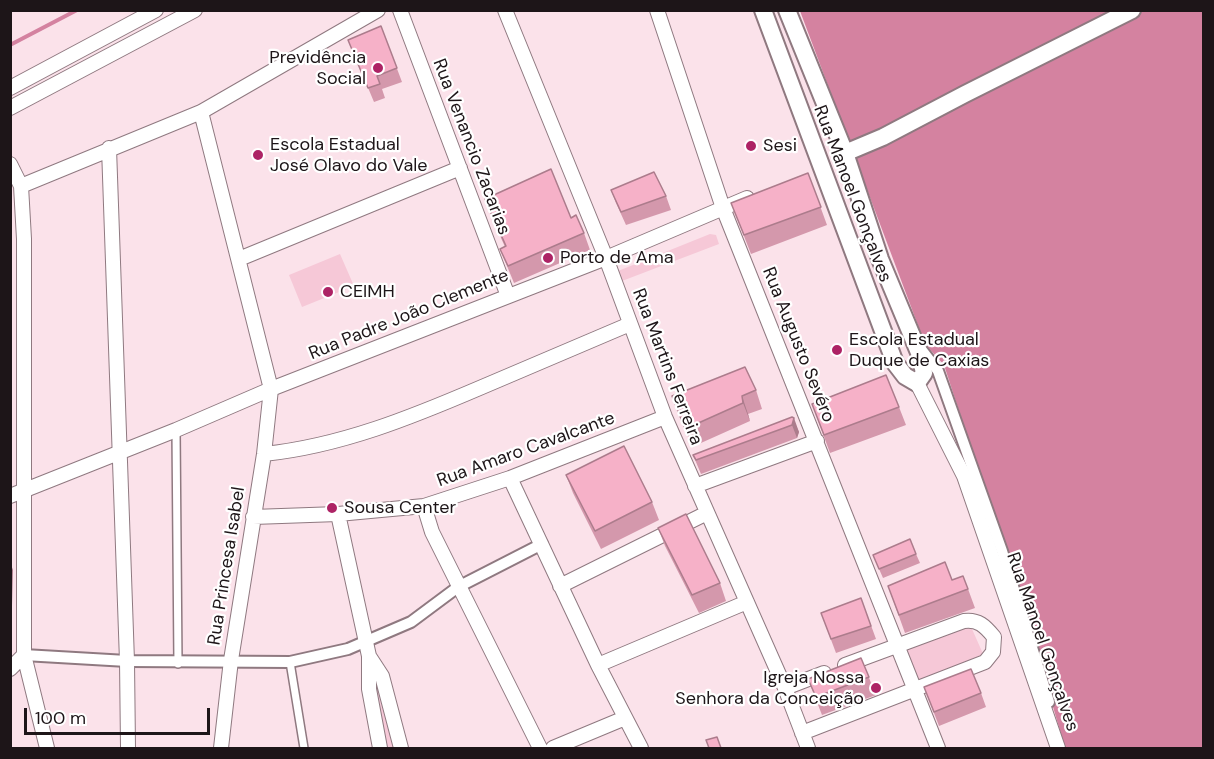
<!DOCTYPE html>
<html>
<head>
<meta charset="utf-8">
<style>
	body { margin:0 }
	#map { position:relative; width:1214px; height:759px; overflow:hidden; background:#fbe2ea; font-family:"DM Sans",sans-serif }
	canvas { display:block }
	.frame { position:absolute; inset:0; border:12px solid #1d1518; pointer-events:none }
	.scale { position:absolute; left:24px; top:708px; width:186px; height:27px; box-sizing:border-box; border:3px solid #1d1518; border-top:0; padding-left:8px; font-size:18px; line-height:21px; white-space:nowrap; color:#1d1518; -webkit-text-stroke:4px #fff; paint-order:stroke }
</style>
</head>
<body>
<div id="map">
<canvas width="1214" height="759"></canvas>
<div class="frame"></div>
<div class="scale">100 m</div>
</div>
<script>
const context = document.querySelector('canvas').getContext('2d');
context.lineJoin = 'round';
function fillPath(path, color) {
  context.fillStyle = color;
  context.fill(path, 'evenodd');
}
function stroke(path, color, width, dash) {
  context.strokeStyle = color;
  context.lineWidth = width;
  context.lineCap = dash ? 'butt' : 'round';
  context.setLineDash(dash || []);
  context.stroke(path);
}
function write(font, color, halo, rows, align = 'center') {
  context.font = font + ' "DM Sans",sans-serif';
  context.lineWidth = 4.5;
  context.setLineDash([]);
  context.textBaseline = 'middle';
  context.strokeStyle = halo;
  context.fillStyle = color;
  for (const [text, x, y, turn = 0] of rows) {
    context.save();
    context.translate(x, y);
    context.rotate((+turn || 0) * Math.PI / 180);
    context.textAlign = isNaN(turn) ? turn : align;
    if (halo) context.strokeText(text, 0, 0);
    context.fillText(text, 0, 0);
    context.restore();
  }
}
const green = new Path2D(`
	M710 234 716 235 719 244 622 281 618 279 617 274 618 271Z
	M340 254 354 286 302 307 289 275Z
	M969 626 972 629 984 656 916 682 906 649Z
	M372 664 394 748H384Z`);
const water = new Path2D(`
	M800 11H1203V748H1065L1030 628 944 365 925 344Z`);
const stream = new Path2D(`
	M10 45 77 10`);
const service = new Path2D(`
	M176 430 178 664
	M290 662 304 748`);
const pedestrian = new Path2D(`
	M921 349 938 371 1002 551 1049 702
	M24 655 127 661 290 662 348 649 411 622 458 587 542 544`);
const minor = new Path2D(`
	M400 10 508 296
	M505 10 606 258 665 417 785 688 808 748
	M657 10 723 208 938 748
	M10 88 156 10
	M10 108 195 10
	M201 112 271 389 264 454 231 660 221 748
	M109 148 127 661 128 748
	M10 164 21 186 24 239V655L47 748
	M21 186 201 112 378 10
	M239 259 460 168
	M917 383 964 476 1058 748
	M264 454C341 446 412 417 482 387 532 366 581 345 630 324
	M510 478 598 665 641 748
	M695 486 817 441
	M10 496 176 430 271 389 606 258 747 198
	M424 506 432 532 540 748
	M338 514 369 656V689L380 748
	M253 517 338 514 424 506 510 478 665 417
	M560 586 707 513
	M369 656 382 676 401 748
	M598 665 747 602
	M10 669 24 655
	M785 688 824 673
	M802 733 985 662 993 652 994 637C985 626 978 619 964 621L845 665
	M553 748 625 718`);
const tertiary = new Path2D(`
	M763 10 895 363 905 376 917 383 924 373 920 355 880 259 845 153 787 10
	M845 153 883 137 965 94 1132 10`);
const wall = new Path2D(`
	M381 26 402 82 382 89 385 98 374 102 348 40Z
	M808 173 827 225 751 254 731 203Z
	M611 190 666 196 671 210 626 225 616 203Z
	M485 199 571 218 584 233 590 250 514 283 500 249 505 247 491 215Z
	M756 390 762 409 748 414 750 421 692 447 672 396Z
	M812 404 899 407 906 425 830 453Z
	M792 417 799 432 797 438 701 474 693 455Z
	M566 475 652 502 659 520 601 549 573 493Z
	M658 528 720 583 726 601 699 613 665 546Z
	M916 554 920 563 883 578 873 555Z
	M952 580 968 589 975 608 905 633 888 586Z
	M861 598 876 639 836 653 821 613Z
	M861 658 876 695 822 715 808 679Z
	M924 687 981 693 986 707 939 726Z`);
const shadedWall = new Path2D(`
	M742 396 748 414 750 421 743 403Z
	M794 418 799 432 797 438 792 425Z
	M10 562 13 570 12 606 10 603Z`);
const building = new Path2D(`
	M381 26 397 68 377 76 380 84 368 88 348 40Z
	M551 169 571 218 576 215 584 233 508 266 500 249 506 246 485 199Z
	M654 172 666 196 621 212 611 190Z
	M808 173 821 207 744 235 731 203Z
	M745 367 756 390 742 396 743 403 685 429 672 396Z
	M886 375 899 407 824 435 812 404Z
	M792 417 794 418 792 425 784 428 696 460 693 455Z
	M624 446 652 502 595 531 566 475Z
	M686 514 720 583 692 595 658 528Z
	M910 539 916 554 879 569 873 555Z
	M945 562 952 580 963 576 968 589 899 615 888 586Z
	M861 598 871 626 831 639 821 613Z
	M861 658 869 677 816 697 808 679Z
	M971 669 981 693 934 712 924 687Z
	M717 737 721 748H709L706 740Z`);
const markers = [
	[378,68,6,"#ad2365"],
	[751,146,6,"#ad2365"],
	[258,155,6,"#ad2365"],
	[548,258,6,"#ad2365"],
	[328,292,6,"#ad2365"],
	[837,350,6,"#ad2365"],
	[332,508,6,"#ad2365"],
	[876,688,6,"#ad2365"]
];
const poiNames = [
	["Previdência",366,58,"right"],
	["Social",366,79,"right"],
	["Escola Estadual",270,145],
	["José Olavo do Vale",270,166],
	["Sesi",763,146],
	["Porto de Ama",560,258],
	["CEIMH",340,292],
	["Escola Estadual",849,340],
	["Duque de Caxias",849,361],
	["Sousa Center",344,508],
	["Igreja Nossa",864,678,"right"],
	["Senhora da Conceição",864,699,"right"]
];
const streetNames = [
	["Rua Venancio Zacarias",471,147,69],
	["Rua Manoel Gonçalves",852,194,69],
	["Rua Padre João Clemente",409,315,-22],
	["Rua Augusto Sevéro",798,345,68],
	["Rua Martins Ferreira",667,367,69],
	["Rua Amaro Cavalcante",526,450,-20],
	["Rua Princesa Isabel",227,566,-81],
	["Rua Manoel Gonçalves",1042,642,71]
];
fillPath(green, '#f6c8d7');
fillPath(water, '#d482a0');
stroke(stream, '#d482a0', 4);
stroke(service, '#8f7980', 10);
stroke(pedestrian, '#8f7980', 14);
stroke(minor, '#8f7980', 16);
stroke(tertiary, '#8f7980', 20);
stroke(service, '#fff', 7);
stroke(pedestrian, '#fff', 10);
stroke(minor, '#fff', 14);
stroke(tertiary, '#fff', 16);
fillPath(wall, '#d498ac');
fillPath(shadedWall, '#ac7c8c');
fillPath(building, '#f6b1c8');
stroke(building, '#ac7c8c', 1.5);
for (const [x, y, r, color] of markers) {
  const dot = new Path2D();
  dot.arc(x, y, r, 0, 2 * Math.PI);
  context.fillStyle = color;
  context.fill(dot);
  stroke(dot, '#fff', 2);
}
write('18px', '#1d1518', '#fff', poiNames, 'left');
write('18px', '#1d1518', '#fff', streetNames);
</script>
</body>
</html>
